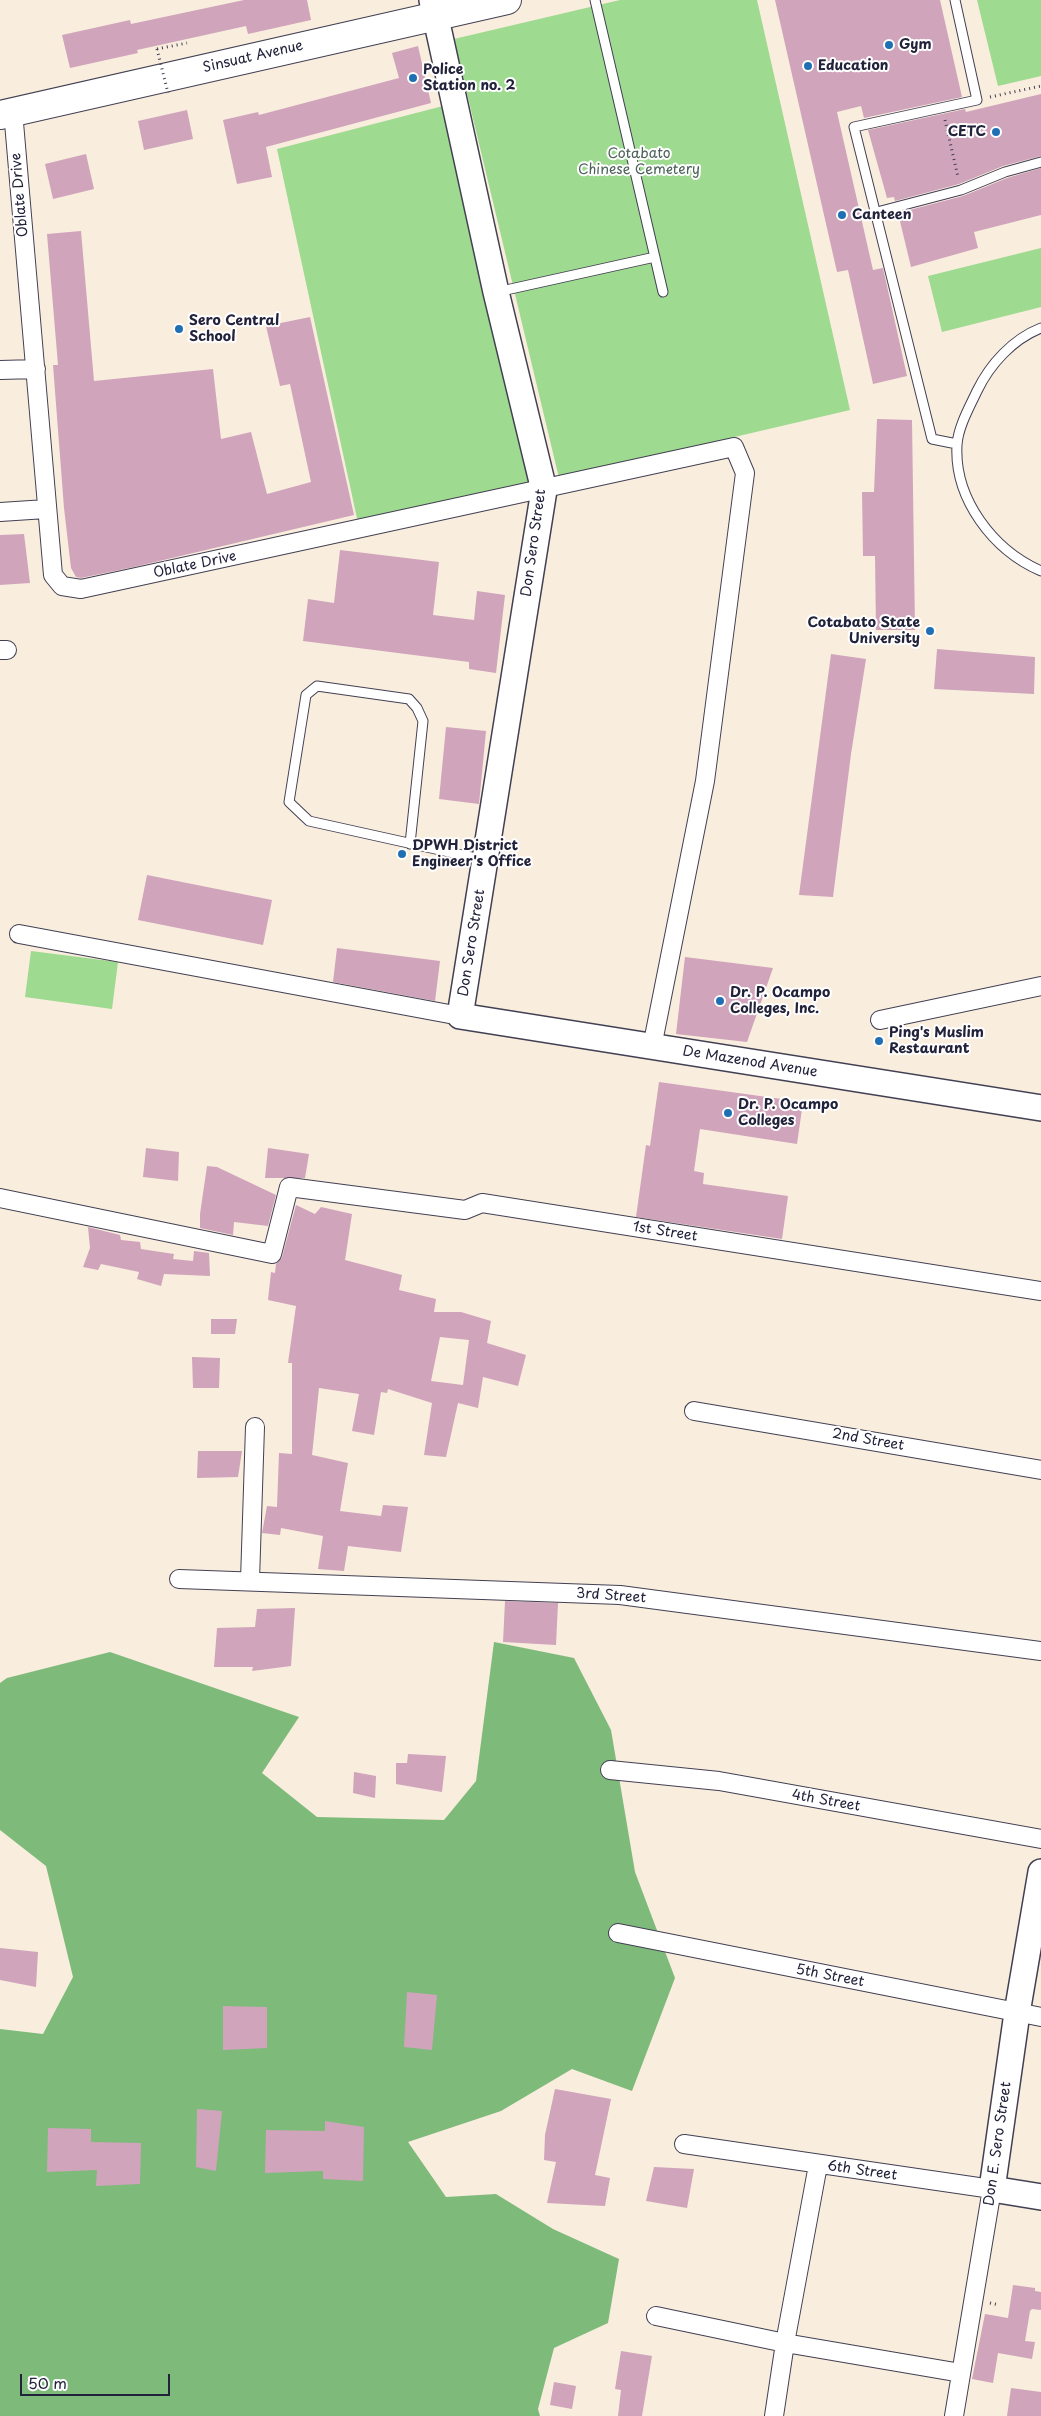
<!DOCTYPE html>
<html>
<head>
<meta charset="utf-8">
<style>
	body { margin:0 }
	#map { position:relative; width:1041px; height:2416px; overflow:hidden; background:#f9edde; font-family:"Playpen Sans",sans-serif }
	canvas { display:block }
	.scale { position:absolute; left:20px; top:2374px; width:150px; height:22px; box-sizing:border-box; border:2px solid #22223b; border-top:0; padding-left:6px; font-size:15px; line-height:18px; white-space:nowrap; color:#22223b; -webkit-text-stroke:4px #fff; paint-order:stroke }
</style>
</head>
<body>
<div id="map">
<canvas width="1041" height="2416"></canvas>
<div class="scale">50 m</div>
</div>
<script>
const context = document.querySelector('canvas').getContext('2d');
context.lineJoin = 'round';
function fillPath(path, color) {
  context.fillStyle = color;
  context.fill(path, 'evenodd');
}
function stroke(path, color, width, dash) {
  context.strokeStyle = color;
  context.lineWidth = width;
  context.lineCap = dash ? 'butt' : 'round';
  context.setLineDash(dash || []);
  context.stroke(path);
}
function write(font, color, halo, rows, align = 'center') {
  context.font = font + ' "Playpen Sans",sans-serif';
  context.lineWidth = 4;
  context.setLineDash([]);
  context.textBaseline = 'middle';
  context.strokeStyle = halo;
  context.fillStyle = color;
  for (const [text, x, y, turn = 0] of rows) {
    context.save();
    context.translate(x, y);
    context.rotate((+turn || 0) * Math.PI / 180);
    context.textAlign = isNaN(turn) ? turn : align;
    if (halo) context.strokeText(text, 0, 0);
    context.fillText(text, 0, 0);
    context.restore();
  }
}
const green = new Path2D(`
	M620 0H757L850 410 559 478 454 39Z
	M977 0H1041V76L998 86Z
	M443 106 530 485 358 523 277 149Z
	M1041 248V307L942 332 928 276Z
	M31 951 118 962 112 1009 25 997Z`);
const forest = new Path2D(`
	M494 1642 574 1658 611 1730 635 1872 675 1978 632 2091 572 2069 501 2111 408 2142 446 2197 496 2194 553 2229 619 2259 608 2323 554 2348 538 2409 540 2416H0V2029L43 2034 73 1977 46 1866 0 1830V1683L7 1678 110 1652 299 1717 262 1773 317 1817 444 1820 476 1781Z`);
const building = new Path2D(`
	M244 0H307L311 20 248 34 246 26 137 50 138 53 70 68 62 35 130 20 131 24Z
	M775 0H940L962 97 864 118 861 106 837 112 873 270 883 268 907 376 873 384 848 270 837 272Z
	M418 46 431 103 266 147 272 177 237 184 223 120 258 112 259 115 399 78 392 53Z
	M1041 94V156L1003 166 959 184 895 201 894 197 887 198 868 130 965 109 966 112Z
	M187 110 193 139 144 150 138 121Z
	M86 154 94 189 53 199 45 164Z
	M1041 168V215L974 232 978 248 911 267 898 213 963 196 1007 178Z
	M81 231 94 381 213 369 221 439 251 432 267 494 311 482 290 384 280 386 266 326 310 317 354 515 134 567 81 578 76 577 71 568 64 508 53 365H58L47 234Z
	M877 419 912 420 915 630H876L875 556H863L862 492H874Z
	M24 534 30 583 0 585V535Z
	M340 550 439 562 433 615 474 620 477 591 505 595 496 673 469 669V662L303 641 308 599 334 603Z
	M937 649 1035 657 1034 694 934 689Z
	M831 654 866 659 851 754 833 897 799 895Z
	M446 727 486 731 479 804 439 799Z
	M147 875 272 900 263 945 138 920Z
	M337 948 440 961 435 1001 333 982Z
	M685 957 773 968 747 1042 676 1034Z
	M659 1082 803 1102 797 1144 700 1129 694 1171 704 1173 703 1184 788 1196 782 1239 636 1217 646 1145 650 1146Z
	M146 1148 179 1152 178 1181 143 1177Z
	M268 1148 309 1154 305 1178H265Z
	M207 1166 217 1167 276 1195 268 1226 234 1222 233 1235 200 1228V1214Z
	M296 1205 315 1214 321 1207 352 1214 345 1260 402 1275 399 1290 436 1299 434 1312H461L491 1321 487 1343 526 1355 518 1386 483 1377 478 1408 458 1403 446 1457 424 1455 432 1403 388 1389 387 1393 381 1392 374 1435 352 1431 359 1394 319 1388 312 1455 348 1463 340 1511 381 1516 383 1505 408 1507 401 1552 348 1546 344 1571 318 1569 323 1536 281 1528 280 1535 262 1533 267 1506 277 1507 279 1453 292 1454V1363H288L296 1306 268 1300 271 1272 275 1273 276 1264 282 1257ZM440 1337 469 1340 463 1385 431 1381Z
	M88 1227 120 1235 121 1240 140 1242 141 1249 174 1254 173 1259 193 1261 194 1251 209 1253 210 1276 164 1274 161 1286 137 1279 139 1272 101 1264 98 1270 83 1267 90 1248Z
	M211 1319H237L235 1334H211Z
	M192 1357 220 1358 219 1388H193Z
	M198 1451H242L238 1477 197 1478Z
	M505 1601 558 1603 556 1645 503 1642Z
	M295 1608 291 1666 252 1671 253 1667H214L217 1628 255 1627 257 1609Z
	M408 1754 446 1756 442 1792 396 1784V1763H407Z
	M354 1772 376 1776 375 1798 353 1793Z
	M0 1948 38 1952 36 1987 0 1980Z
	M407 1992 437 1995 432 2050 404 2047Z
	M223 2006 267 2007V2048L223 2050Z
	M555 2089 611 2099 595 2175 610 2178 605 2206 547 2203 556 2162 544 2160 545 2135Z
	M197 2109 222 2111 216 2171 196 2167Z
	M325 2121 364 2127 363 2181 323 2179V2171L265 2173 266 2130 325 2131Z
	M48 2128 91 2129V2142L141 2143 140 2184 96 2186 97 2170 47 2172Z
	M654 2167 694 2169 687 2208 646 2201Z
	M1013 2285 1035 2288V2291L1041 2292V2310L1032 2309 1030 2311 1025 2341 1035 2342 1032 2359 998 2353 993 2383 972 2379 985 2314 1008 2318Z
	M621 2351 652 2356 642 2416H618L621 2390 615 2389Z
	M554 2382 576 2386 572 2409 550 2405Z
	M1011 2388 1041 2392V2416H1007Z`);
const path = new Path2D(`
	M157 49 187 43
	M990 97 1041 86
	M945 120 958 177
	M990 2303 999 2305`);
const lane = new Path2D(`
	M595 0 663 292
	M955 0 977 100 854 127 932 439 957 444
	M877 212 961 190 1005 172 1041 162
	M497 292 655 257
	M1041 328C1013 339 990 364 977 391 970 406 958 427 957 445 954 499 993 550 1041 571
	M410 844 423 721 417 708 409 699 317 686 306 695 289 802 309 821 485 860`);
const street = new Path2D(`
	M13 111 53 575 62 586 81 589 734 447 745 473 705 781 652 1047
	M0 370 36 369
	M0 512 46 509
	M0 650H7
	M19 934 460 1016
	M880 1020 1041 986
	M0 1198 272 1254 289 1187 465 1210 482 1203 1041 1291
	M694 1411 1041 1470
	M179 1579 620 1595 1041 1651
	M250 1580 255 1427
	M610 1770 719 1781 1041 1839
	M618 1933 1041 2017
	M684 2144 992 2189 954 2416
	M656 2316 785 2343 961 2373
	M774 2416 785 2343 818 2165`);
const secondary = new Path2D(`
	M432 0 496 292 544 490 460 1016 1041 1108
	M1041 1872 1017 2013 992 2189 1041 2197`);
const primary = new Path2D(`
	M0 115 507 0`);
const pathBridge = new Path2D(`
	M157 49 168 93`);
const markers = [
	[889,45,5,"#1f6fb2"],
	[808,66,5,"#1f6fb2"],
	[413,78,5,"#1f6fb2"],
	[996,132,5,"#1f6fb2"],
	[842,215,5,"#1f6fb2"],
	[179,329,5,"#1f6fb2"],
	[930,631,5,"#1f6fb2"],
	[402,854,5,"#1f6fb2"],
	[720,1001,5,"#1f6fb2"],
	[879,1041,5,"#1f6fb2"],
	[728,1113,5,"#1f6fb2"]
];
const poiNames = [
	["Gym",899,45],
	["Education",818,66],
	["Police",423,70],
	["Station no. 2",423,86],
	["CETC",986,132,"right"],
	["Canteen",852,215],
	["Sero Central",189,321],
	["School",189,337],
	["Cotabato State",920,623,"right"],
	["University",920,639,"right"],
	["DPWH District",412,846],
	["Engineer's Office",412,862],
	["Dr. P. Ocampo",730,993],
	["Colleges, Inc.",730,1009],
	["Ping's Muslim",889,1033],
	["Restaurant",889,1049],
	["Dr. P. Ocampo",738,1105],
	["Colleges",738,1121]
];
const streetNames = [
	["Sinsuat Avenue",253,57,-13],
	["Oblate Drive",20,195,-95],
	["Don Sero Street",534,543,-82],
	["Oblate Drive",195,565,-12],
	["Don Sero Street",472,943,-81],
	["De Mazenod Avenue",750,1062,9],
	["1st Street",665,1232,9],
	["2nd Street",868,1440,10],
	["3rd Street",611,1596,4],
	["4th Street",826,1801,10],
	["5th Street",830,1976,11],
	["Don E. Sero Street",998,2144,-82],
	["6th Street",862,2171,8]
];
const parkNames = [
	["Cotabato",639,154],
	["Chinese Cemetery",639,170]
];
fillPath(green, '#9eda8f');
fillPath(forest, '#7eba7a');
fillPath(building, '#d0a4bb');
stroke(lane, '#424053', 11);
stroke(street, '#424053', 20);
stroke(secondary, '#424053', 28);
stroke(primary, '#424053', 30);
stroke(path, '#424053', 3, [1, 4]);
stroke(lane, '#fff', 9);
stroke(street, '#fff', 18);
stroke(secondary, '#fff', 25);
stroke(primary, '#fff', 28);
stroke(pathBridge, '#424053', 3, [1, 4]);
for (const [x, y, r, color] of markers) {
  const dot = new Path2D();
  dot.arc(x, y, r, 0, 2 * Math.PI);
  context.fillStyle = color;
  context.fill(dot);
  stroke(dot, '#fff', 2);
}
write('bold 14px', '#22223b', '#fff', poiNames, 'left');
write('14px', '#22223b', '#fff', streetNames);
write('14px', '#4d6258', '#fff', parkNames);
</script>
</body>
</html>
